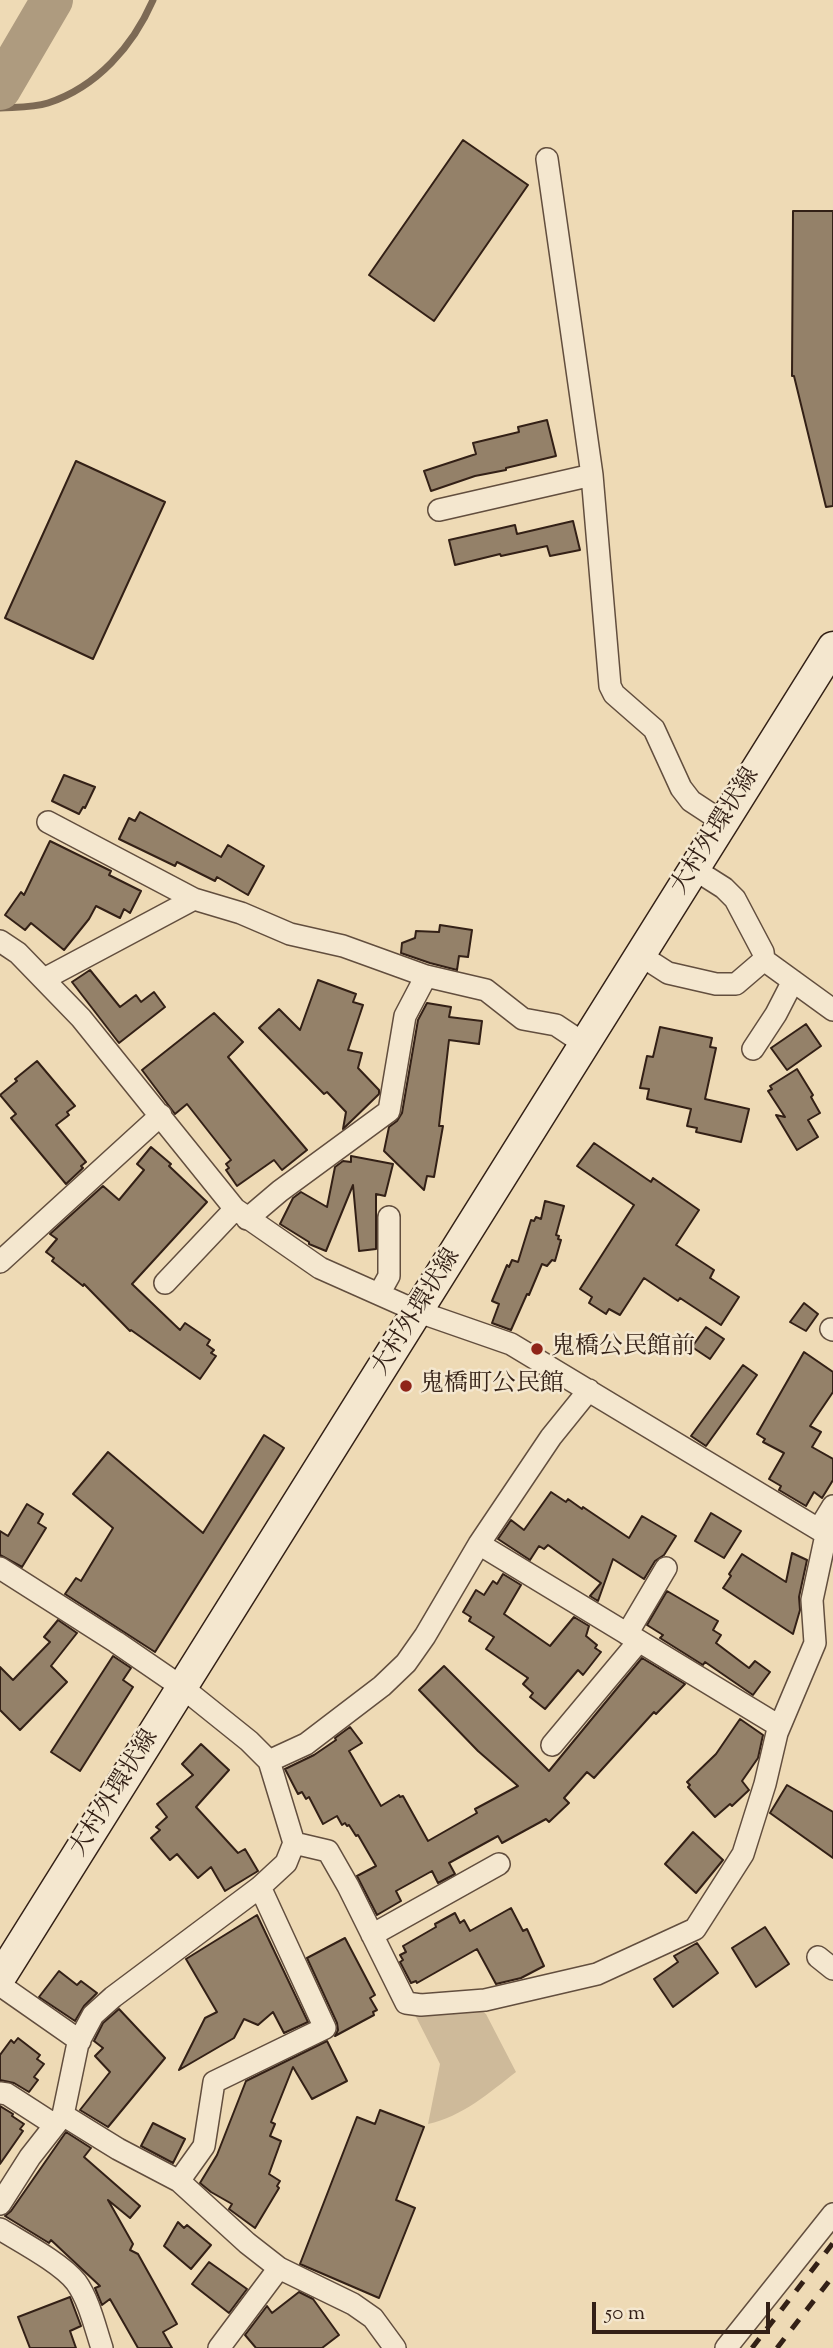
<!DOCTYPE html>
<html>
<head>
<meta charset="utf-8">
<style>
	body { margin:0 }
	#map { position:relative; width:833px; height:2348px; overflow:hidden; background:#eedab5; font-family:"Sorts Mill Goudy",serif }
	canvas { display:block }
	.scale { position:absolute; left:592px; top:2302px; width:178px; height:32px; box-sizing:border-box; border:4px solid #332016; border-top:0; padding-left:9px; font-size:21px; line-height:24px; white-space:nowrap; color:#332016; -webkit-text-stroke:5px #f4e7cf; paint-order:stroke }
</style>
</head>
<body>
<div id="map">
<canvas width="833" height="2348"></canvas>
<div class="scale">50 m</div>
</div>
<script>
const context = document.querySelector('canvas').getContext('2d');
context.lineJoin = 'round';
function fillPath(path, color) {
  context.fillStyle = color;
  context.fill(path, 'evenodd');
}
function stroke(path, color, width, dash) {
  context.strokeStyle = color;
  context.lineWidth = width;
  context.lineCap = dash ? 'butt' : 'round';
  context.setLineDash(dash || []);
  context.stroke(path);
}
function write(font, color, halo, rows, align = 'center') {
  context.font = font + ' "Sorts Mill Goudy","Noto Serif JP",serif';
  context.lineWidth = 5;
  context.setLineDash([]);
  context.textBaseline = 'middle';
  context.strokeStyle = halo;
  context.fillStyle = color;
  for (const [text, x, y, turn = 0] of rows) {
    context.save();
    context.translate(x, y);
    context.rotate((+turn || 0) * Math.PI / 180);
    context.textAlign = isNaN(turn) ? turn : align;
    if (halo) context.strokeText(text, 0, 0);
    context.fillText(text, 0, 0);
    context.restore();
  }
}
const green = new Path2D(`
	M473 2004 486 2014 516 2072C490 2092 462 2117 428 2124L440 2064 413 2011Z`);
const stream = new Path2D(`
	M0 108C16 107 33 108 48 103 97 87 133 46 153 0`);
const river = new Path2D(`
	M0 89 52 0`);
const building = new Path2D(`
	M463 140 528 185 434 321 369 275Z
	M793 211H833V506L826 507 794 376H792Z
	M547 420 556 456 506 468V470L475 476 431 491 424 471 476 454 473 443 519 432 518 427Z
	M76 461 165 502 93 659 5 618Z
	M573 521 580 550 550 556 547 546 501 556 500 554 455 565 449 540 515 525 517 534Z
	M64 775 95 787 85 808 83 807 79 814 52 801Z
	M140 812 221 857 228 845 264 866 248 895 217 877 215 881 177 862 175 866 119 839 129 818 135 821Z
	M50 841 111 871 109 875 141 891 130 913 124 909 120 918 96 906 89 919 64 950 31 923 25 930 5 915 21 892 24 895Z
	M440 925 472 930 468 957 459 956 457 970 430 963 401 953 402 943 415 938 416 931 439 932Z
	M90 970 120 1007 136 995 141 1002 154 992 165 1007 119 1043 72 982Z
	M318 980 356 994 353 1002 363 1005 348 1050 362 1053 358 1068 379 1090V1094L343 1129 346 1112 327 1092 324 1094 259 1028 279 1009 300 1030Z
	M427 1003 451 1007 449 1017 482 1021 479 1044 449 1040 439 1126H443L434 1177 427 1176 424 1190 384 1151 389 1127 397 1121 402 1113 418 1020Z
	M214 1013 243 1042 228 1057 307 1150 282 1170 274 1160 237 1186 226 1170 229 1168 226 1164 231 1160 187 1104 175 1114 142 1070Z
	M806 1024 821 1046 787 1070 771 1048Z
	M660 1027 712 1038 710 1047 716 1048 705 1099 749 1109 741 1142 696 1132 697 1128 687 1126 691 1109 647 1099 649 1089 640 1088 647 1056 653 1057Z
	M37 1061 75 1106 67 1112 69 1115 56 1125 86 1162 81 1166 83 1168 66 1184 11 1118 16 1114 0 1095 17 1081 15 1079Z
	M797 1069 813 1095 811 1097 820 1113 808 1120 818 1137 797 1150 776 1115 785 1117 768 1091 772 1089 770 1086Z
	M594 1143 651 1182 653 1178 699 1210 676 1245 714 1270 710 1278 739 1297 721 1325 680 1298 678 1301 644 1278 620 1315 609 1309 606 1314 589 1303 592 1297 580 1289 634 1205 577 1166Z
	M151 1147 171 1164 169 1166 207 1202 132 1284 180 1330 185 1323 210 1340 207 1345 214 1350 211 1353 216 1356 200 1379 131 1330 130 1331 84 1284 83 1286 52 1261 54 1258 46 1252 57 1239 50 1234 103 1186 119 1200 144 1170 137 1164Z
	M351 1156 393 1164 385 1196 376 1194V1249L359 1251 353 1185 326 1251 309 1244V1242L280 1224 293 1198 301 1192 327 1207 335 1167 343 1161 351 1162Z
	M545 1201 564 1206 556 1235 559 1236 558 1239 561 1240 555 1261 552 1260 547 1266 542 1264 529 1295 527 1294 511 1330 492 1323 499 1304 492 1301 507 1265 509 1267 512 1260 518 1262 531 1220 534 1221 536 1217 541 1219Z
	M804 1303 818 1314 806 1331 790 1322Z
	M706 1327 724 1339 710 1359 692 1347Z
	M804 1352 833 1372V1392L810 1426 821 1432 812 1447 833 1459V1480L822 1498 814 1492 806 1506 779 1490 781 1486 769 1479 784 1453 763 1442 765 1439 757 1434Z
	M743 1365 757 1375 706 1446 691 1436Z
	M264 1435 284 1448 155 1652 65 1594 76 1578 81 1581 113 1528 73 1494 108 1452 203 1533Z
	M551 1492 566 1502 568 1499 582 1509 583 1507 629 1538 642 1516 676 1536 664 1555 655 1561 644 1579 613 1559 598 1601 590 1596 601 1583 548 1545 544 1549 539 1546 530 1560 498 1539 511 1520 524 1530Z
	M27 1504 43 1514 38 1523 46 1528 22 1567 0 1555V1531L8 1536Z
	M711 1513 741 1531 724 1558 695 1541Z
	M792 1553 807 1560 799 1597 800 1610 793 1634 723 1588 731 1576 729 1574 742 1554 786 1582Z
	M503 1574 521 1585 504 1614 550 1646 574 1617 589 1626 586 1636 597 1645 595 1648 601 1652 583 1675 578 1670 545 1709 530 1697 533 1693 523 1684 528 1678 486 1649 494 1637 469 1621 471 1617 463 1612 476 1590 484 1595 493 1581 497 1584Z
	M667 1591 718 1621 713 1630 721 1635 716 1643 749 1668 755 1661 770 1672 753 1695 705 1662 703 1665 660 1638 663 1635 647 1625Z
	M58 1620 77 1633 51 1666 67 1682 20 1730 0 1710V1667L13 1680 50 1642 44 1637Z
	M113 1656 131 1668 123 1680 133 1687 80 1771 51 1752Z
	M642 1658 685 1684 656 1714 654 1712 594 1778 587 1772 564 1798 569 1803 549 1822 546 1819 502 1843 498 1836 449 1863 455 1874 438 1883 432 1871 396 1891 401 1901 377 1915 357 1876 376 1866 358 1835 356 1836 349 1825 347 1826 345 1823 342 1825 337 1816 323 1824 309 1797 306 1799 302 1792 298 1794 285 1769 314 1755 336 1740 335 1738 350 1727 362 1743 349 1751 381 1806 399 1795 400 1797 403 1796 428 1841 477 1813 475 1809 518 1786 478 1751 419 1690 444 1666 549 1771Z
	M740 1719 763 1735 758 1758 742 1781 749 1790 732 1806 730 1804 715 1817 688 1787 690 1785 687 1782 716 1754Z
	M201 1744 229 1770 196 1807 238 1853 245 1849 258 1871 225 1891 211 1867 198 1878 177 1854 170 1860 151 1838 160 1830 156 1827 167 1817 157 1804 193 1775 182 1764Z
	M787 1785 833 1812V1858L770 1813Z
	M693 1832 723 1860 696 1893 665 1864Z
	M511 1908 523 1931 527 1929 544 1966 521 1978 496 1984 477 1949 417 1983 416 1981 411 1983 400 1962 403 1960 400 1955 406 1952 403 1946 436 1927 435 1924 455 1913 460 1923 464 1920 470 1931Z
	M257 1915 308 2022 284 2033 273 2012 258 2025 244 2019 234 2038 179 2070 205 2018 217 2012 186 1959Z
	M765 1927 789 1964 756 1987 732 1948Z
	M345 1938 375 1995 370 1998 377 2010 373 2012 374 2015 335 2036 338 2030 337 2023 307 1958Z
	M697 1943 718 1973 673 2007 654 1979 678 1962 674 1956Z
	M59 1971 77 1985 81 1981 97 1993 84 2006 75 2021 39 1997Z
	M119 2009 165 2058 108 2127 80 2110 110 2072 95 2056 103 2048 94 2041 103 2023Z
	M18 2038 40 2055 37 2059 44 2064 34 2077 38 2080 29 2092 14 2083 0 2080V2055L11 2040 14 2043Z
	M327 2041 347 2081 312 2099 293 2067 271 2122 275 2124 270 2136 281 2141 269 2174 280 2181 277 2186 279 2188 255 2228 229 2209 232 2204 211 2192 200 2183 217 2155 246 2081Z
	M0 2106 13 2114 12 2116 24 2124 20 2129 23 2131 0 2164Z
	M380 2110 424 2127 396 2200 415 2208 379 2298 300 2264 357 2117 375 2124Z
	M153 2123 185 2139 173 2163 141 2146Z
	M66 2132 91 2148 84 2157 140 2206 130 2218 108 2200 133 2244 130 2250 138 2254 177 2324 163 2332 172 2348H138L110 2299 102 2305 95 2288 100 2286 51 2240 49 2243 5 2216 11 2211Z
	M178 2222 184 2228 187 2225 211 2245 191 2269 164 2246Z
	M209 2262 247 2289 229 2313 192 2284Z
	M299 2292 313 2299 339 2335 322 2348H256L245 2335 267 2306 272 2313Z
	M70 2297 81 2326 70 2331 76 2348H30L18 2317Z`);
const street = new Path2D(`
	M547 159 592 475 610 686 614 694 654 729 681 788 691 801 723 822
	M439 510 592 475
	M48 822 194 899
	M694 869 724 888 735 899 763 952 764 960 833 1010
	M0 941 18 953 81 1018 235 1209 320 1268 419 1312 511 1344 833 1538
	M640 955 668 973 716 984H736L764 960
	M44 979 194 899 241 913 290 934 343 946 426 976 486 990 523 1019 556 1025 586 1045
	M753 1049 776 1014 793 981
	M247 1219 280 1191 389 1111 405 1016 426 976
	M0 1262 161 1115
	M165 1283 235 1209
	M379 1294 389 1276V1217
	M831 1329 833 1330
	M819 1529 833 1506
	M479 1544 639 1641 552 1745
	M0 1568 116 1642 183 1688 249 1741 269 1761 294 1843 286 1863 260 1887 113 1997 93 2015 78 2043 63 2115 30 2157 0 2204
	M627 1634 666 1568
	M639 1641 779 1726
	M269 1761 306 1744 382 1686 406 1663 425 1636 479 1544 551 1437 589 1390
	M294 1843 328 1851 348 1886 406 2003 421 2005 485 2000 597 1974 695 1929 743 1854 765 1784 777 1733 815 1643 812 1600 826 1535
	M372 1935 499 1864
	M818 1957 833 1969
	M0 1985 80 2041
	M0 2093 7 2094 55 2125
	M63 2115 118 2149 179 2181 247 2243 279 2268 353 2304 373 2318 395 2348
	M179 2181 204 2146 214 2082 325 2028 260 1887
	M0 2229C21 2242 61 2263 76 2282 89 2300 95 2327 102 2348
	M219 2348 279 2268
	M726 2348 833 2214`);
const secondary = new Path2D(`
	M0 1978 833 647`);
const rail = new Path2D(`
	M752 2348 833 2243
	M777 2348 833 2276`);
const markers = [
	[537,1349,7,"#8f2418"],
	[406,1386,7,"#8f2418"]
];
const streetNames = [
	["大村外環状線",717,832,-58],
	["大村外環状線",418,1313,-58],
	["大村外環状線",116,1794,-58]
];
const poiNames = [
	["鬼橋公民館前",551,1349],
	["鬼橋町公民館",420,1386]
];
fillPath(green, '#ceba9a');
stroke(stream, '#7d6a55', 7);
stroke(river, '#ae9b7f', 42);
fillPath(building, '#948169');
stroke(building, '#332016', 2);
stroke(street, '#624e3e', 24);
stroke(secondary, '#332016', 33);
stroke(street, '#f4e7cf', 21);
stroke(secondary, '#f4e7cf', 30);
stroke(rail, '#332016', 5, [12, 12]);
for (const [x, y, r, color] of markers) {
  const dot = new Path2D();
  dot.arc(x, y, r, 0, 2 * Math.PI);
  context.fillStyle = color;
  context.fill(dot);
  stroke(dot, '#f4e7cf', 2.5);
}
write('24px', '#332016', '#f4e7cf', streetNames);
write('24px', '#332016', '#f4e7cf', poiNames, 'left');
</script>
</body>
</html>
